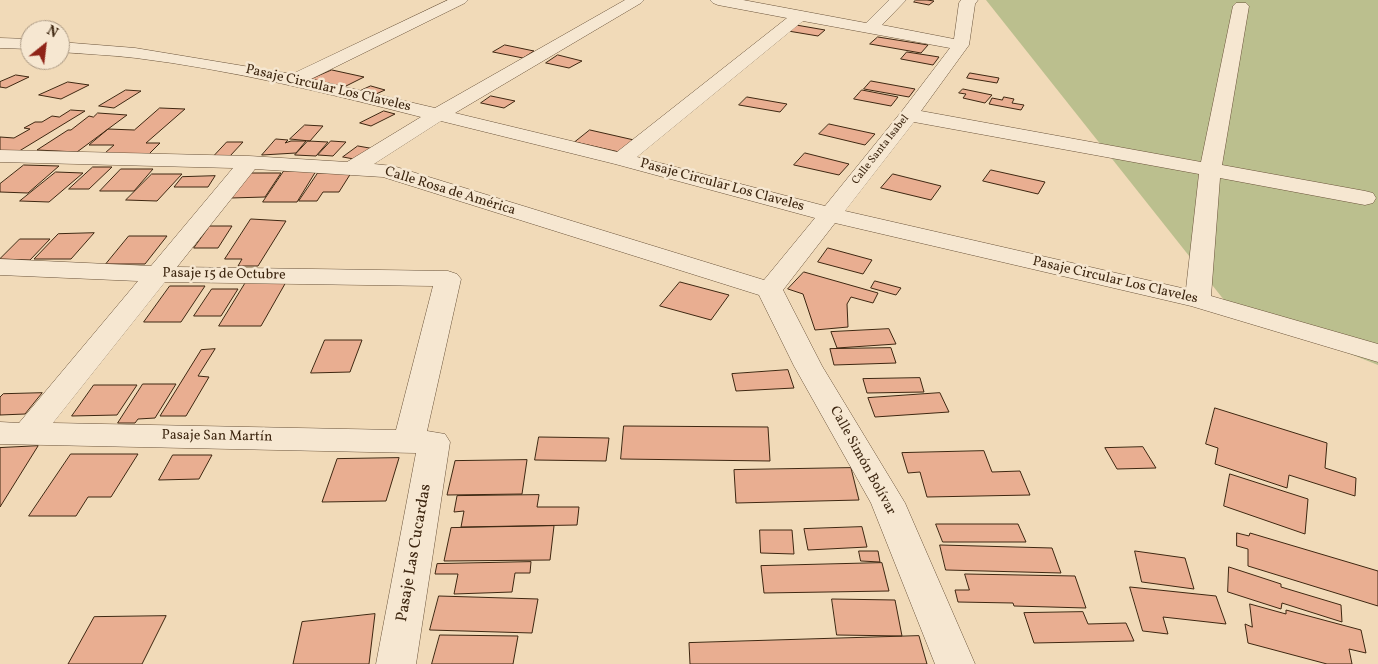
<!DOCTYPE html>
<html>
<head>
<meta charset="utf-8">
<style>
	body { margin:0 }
	#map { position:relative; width:1378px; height:664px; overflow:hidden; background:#f1dab8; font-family:Vollkorn,serif }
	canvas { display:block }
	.north { position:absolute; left:20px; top:20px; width:50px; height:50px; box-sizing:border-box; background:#f6e7d1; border:1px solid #ac9a84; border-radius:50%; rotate:29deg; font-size:14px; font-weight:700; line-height:20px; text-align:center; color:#3e2711 }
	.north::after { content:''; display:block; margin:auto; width:18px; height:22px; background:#8f2418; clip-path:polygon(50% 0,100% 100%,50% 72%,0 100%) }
</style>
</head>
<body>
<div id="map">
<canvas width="1378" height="664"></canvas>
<div class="north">N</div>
</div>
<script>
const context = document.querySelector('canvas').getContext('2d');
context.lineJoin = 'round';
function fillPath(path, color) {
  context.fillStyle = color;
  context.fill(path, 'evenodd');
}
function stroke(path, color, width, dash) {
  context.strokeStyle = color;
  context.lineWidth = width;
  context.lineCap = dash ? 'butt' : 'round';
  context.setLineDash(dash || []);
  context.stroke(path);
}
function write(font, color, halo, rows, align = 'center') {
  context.font = font + ' Vollkorn,serif';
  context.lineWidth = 5;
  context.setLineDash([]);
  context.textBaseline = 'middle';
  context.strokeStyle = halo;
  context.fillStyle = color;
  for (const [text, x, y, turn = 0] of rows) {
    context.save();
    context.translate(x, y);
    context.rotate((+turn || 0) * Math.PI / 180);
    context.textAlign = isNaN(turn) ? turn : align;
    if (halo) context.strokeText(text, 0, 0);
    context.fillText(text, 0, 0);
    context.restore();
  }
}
const green = new Path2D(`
	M986 0H1378V365L1228 305Z`);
const building = new Path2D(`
	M916 0H927L934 1 929 5 914 2Z
	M796 25 825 30 818 36 788 31Z
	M878 37 928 45 921 53 870 44Z
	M505 45 534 51 523 58 493 52Z
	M907 52 939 57 933 65 901 59Z
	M558 55 582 61 569 68 546 63Z
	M332 70 364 77 344 87 311 79Z
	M970 73 999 78 997 83 967 78Z
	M16 75 29 77 6 88 0 87V82Z
	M871 81 915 89 909 97 864 89Z
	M68 82 89 85 61 99 39 95Z
	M371 86 385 90 376 94 362 90Z
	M963 89 992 95 985 103 963 98 966 94 959 93Z
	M126 90 141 91 114 108 99 106Z
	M862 90 898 97 891 106 854 99Z
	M491 96 515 101 504 108 481 103Z
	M747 97 787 104 780 112 739 105Z
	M1004 97 1014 99 1012 103 1024 105 1021 110 989 104 992 98 1002 100Z
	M160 108 185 109 146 143H160L148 155 105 153 114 145H89L108 129 134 130Z
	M71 110 85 111 16 153 0 151V137L14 138 30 129 24 128 35 122H42L52 116 59 117Z
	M384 111 395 114 371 126 360 123Z
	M98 113 127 115 77 152 37 150 68 130H71L89 116 93 117Z
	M829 124 875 134 865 145 819 134Z
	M305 125 323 126 310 141 290 139Z
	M590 130 634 140 619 152 575 142Z
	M276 139 288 140 285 143 291 141H306L296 153 262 155Z
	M308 141 328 142 316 156 295 155Z
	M331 141 346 142 333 156 318 155Z
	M227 142H243L230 156H214Z
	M358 146 375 149 359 160 343 157Z
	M805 153 849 164 839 175 794 165Z
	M24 165 59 166 28 193 0 192V184Z
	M93 167H112L89 189H69Z
	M121 169H153L134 191H100Z
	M991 170 1045 182 1038 194 983 181Z
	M284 171H316L297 202H263Z
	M56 172 83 173 49 202 20 201Z
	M248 173H281L265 197 231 198Z
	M318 173H351L339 192H323L317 201H299Z
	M152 174H182L157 201 126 200Z
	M893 174 941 186 931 200 881 188Z
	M215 176 208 187H174L182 177Z
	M251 219 286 221 258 266H238L242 259H225Z
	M210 226H232L218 248H194Z
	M94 233 71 259H34L58 234Z
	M129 236H167L145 264H106Z
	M20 239H50L30 260 0 259Z
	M828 248 872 260 863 274 818 262Z
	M804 272 878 293 873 303 851 297 847 304 848 327 815 330 803 294 788 289Z
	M875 281 901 288 896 295 871 288Z
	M246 282H286L261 326H219Z
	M680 282 729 295 711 320 660 306Z
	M170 286H205L181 322H144Z
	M212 289H238L221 316H194Z
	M889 329 896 344 837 348 831 332Z
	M325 340H362L350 372 311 373Z
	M891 348 896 363 834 365 830 349Z
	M215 349 198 376 209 377 186 416H160L201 350Z
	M788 370 794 388 736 391 732 374Z
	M920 378 924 392 867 393 863 379Z
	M143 384H176L155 418 138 419 135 423H118Z
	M94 385H137L117 415 72 416Z
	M42 393 25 414 0 415V397L3 394Z
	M940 393 949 412 875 417 868 398Z
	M1215 408 1327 443 1325 468 1356 478 1355 496 1289 475 1287 488 1215 464 1218 448 1206 444Z
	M624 426 768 427 770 461 621 459Z
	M539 437 609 438 606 461 535 460Z
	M38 446 0 507V448Z
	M1143 447 1156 468 1117 469 1105 448Z
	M984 451 992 472 1020 471 1030 495 927 497 920 472 908 473 902 453Z
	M71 454H138L111 497H88L76 516H29Z
	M173 455H212L199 479 159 480Z
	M399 458 386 501 322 502 337 459Z
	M527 460 522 494 447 495 455 461Z
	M851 468 859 500 736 503 734 470Z
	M1230 474 1308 499 1305 534 1224 506Z
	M539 495 537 507H579L577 525 461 527 464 511 454 512 457 496Z
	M936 524H1018L1026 542H943Z
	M554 526 550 560 444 561 451 528Z
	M862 527 867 547 808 550 804 529Z
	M760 530H792L794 554 761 553Z
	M1237 533 1249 536 1250 533 1378 571V606L1248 566V549L1237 546Z
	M940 545 1052 548 1061 573 946 570Z
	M859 551H878L880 562 861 561Z
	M1135 551 1185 558 1194 589 1142 582Z
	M531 562 530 573H515L512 592 454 594 458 574H435L437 564Z
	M882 563 889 591 764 593 761 566Z
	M1229 567 1281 584V587L1341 605 1342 622 1282 603 1281 609 1228 592Z
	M965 574 1075 576 1086 608 1014 606 1013 603 958 602 955 590H969Z
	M1130 587 1216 596 1226 624 1163 617 1168 634 1143 631Z
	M439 596 538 599 532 633 430 630Z
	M832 599 895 600 902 636 837 635Z
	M1250 604 1286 614V610L1361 630 1366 653 1349 649 1352 664H1327L1248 643 1245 624 1252 627Z
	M1083 612 1088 624 1126 623 1134 641 1034 643 1024 613Z
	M375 614 369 664H293L302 622Z
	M166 616 142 664H68L94 617Z
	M440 635 518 636 513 664H432Z
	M919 636 927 664H690L689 643Z`);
const minor = new Path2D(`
	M448 0H468L465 3 311 79 435 108 625 0H644L641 3 455 113 617 152 787 18 718 5 713 3 710 0H743L866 23 889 0H906L882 25 954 39 959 3 961 0H978L975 4 969 45 921 111 1201 162 1233 6 1236 3H1246L1249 6 1222 165 1365 191 1373 193 1376 198 1373 203 1365 205 1220 178 1211 296 1378 344V362L1191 306 835 223 783 290 822 366 905 503 975 664H935L871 503 794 366 759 295 383 177 255 169 177 267 448 271 457 274 461 279 427 431 445 434 450 442 416 664H376L416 453 0 444V422L19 423 138 281 0 275V259L151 266 233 168 0 162V150L249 156 347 162 421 117C327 93 232 70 136 58 111 55 85 54 60 52V42L135 48 292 74ZM803 21 950 48 902 111 825 206 637 157ZM441 121 615 164 815 218 764 280 393 166 374 164ZM914 122 1199 174 1186 289 845 211ZM165 282 433 286 396 430 53 423Z
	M0 38 30 39V49L0 48Z`);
const farStreetnames = [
	["Calle Santa Isabel",881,150,-52]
];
const streetNames = [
	["Pasaje Circular Los Claveles",328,89,13],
	["Pasaje Circular Los Claveles",722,186,15],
	["Calle Rosa de América",450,192,17],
	["Pasaje 15 de Octubre",224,275,1],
	["Pasaje Circular Los Claveles",1115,281,13],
	["Pasaje San Martín",217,437,1],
	["Calle Simón Bolívar",862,461,61]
];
const nearStreetnames = [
	["Pasaje Las Cucardas",415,553,-80]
];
fillPath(green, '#bbbf8e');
fillPath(building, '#e9ae91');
stroke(building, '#3e2711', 1);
stroke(minor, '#6b543b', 1);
fillPath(minor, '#f6e7d1');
write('11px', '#3e2711', '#f6e7d1', farStreetnames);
write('14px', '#3e2711', '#f6e7d1', streetNames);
write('16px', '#3e2711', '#f6e7d1', nearStreetnames);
</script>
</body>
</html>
